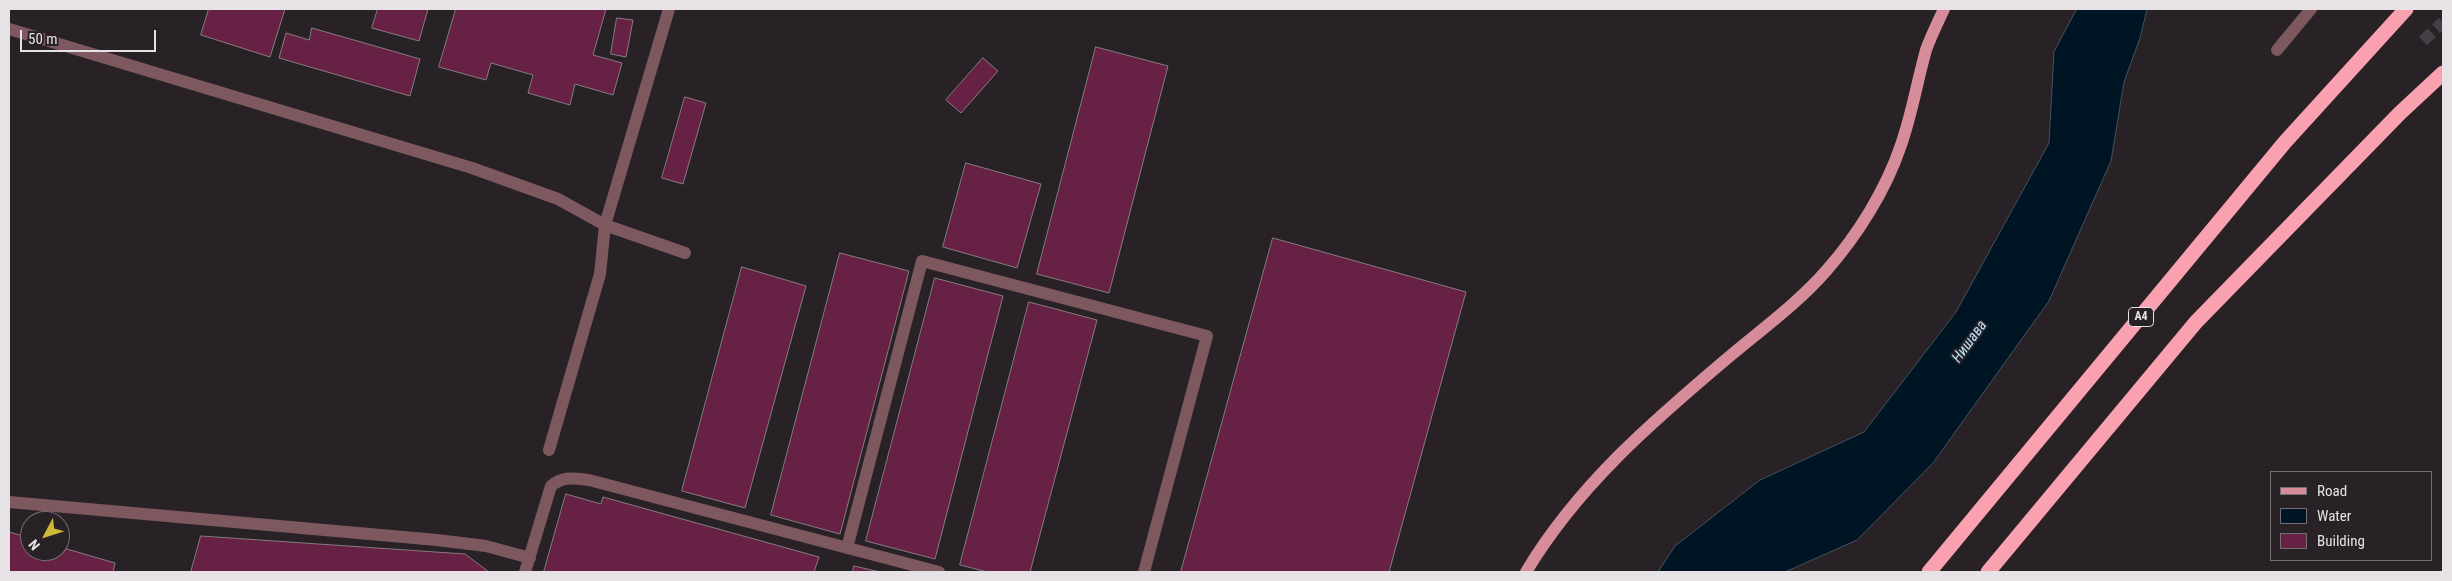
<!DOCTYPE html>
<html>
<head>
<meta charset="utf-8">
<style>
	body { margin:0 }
	#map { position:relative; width:2452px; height:581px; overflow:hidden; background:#282227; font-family:"Roboto Condensed",sans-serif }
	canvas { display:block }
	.frame { position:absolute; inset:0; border:10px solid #e6e2e5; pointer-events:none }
	.legend { position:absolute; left:2270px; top:471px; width:162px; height:90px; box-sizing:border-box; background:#282227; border:1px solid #746f73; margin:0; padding:6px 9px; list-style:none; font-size:15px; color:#e6e2e5 }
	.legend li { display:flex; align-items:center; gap:10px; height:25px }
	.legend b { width:25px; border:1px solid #746f73 }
	.north { position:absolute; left:20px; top:511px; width:50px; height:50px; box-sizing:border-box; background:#282227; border:1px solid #746f73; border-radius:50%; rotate:230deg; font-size:14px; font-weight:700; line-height:20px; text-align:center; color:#e6e2e5 }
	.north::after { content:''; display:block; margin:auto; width:18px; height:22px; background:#d0b837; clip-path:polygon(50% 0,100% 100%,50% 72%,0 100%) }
	.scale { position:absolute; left:20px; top:30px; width:136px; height:22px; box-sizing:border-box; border:2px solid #e6e2e5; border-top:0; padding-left:6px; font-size:15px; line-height:18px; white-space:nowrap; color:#e6e2e5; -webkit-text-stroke:4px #282227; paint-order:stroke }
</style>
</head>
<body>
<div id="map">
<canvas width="2452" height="581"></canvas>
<div class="frame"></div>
<ul class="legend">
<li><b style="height:6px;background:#d68d99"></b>Road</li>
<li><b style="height:14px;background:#001523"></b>Water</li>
<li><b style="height:14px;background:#662144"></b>Building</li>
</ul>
<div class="north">N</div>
<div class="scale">50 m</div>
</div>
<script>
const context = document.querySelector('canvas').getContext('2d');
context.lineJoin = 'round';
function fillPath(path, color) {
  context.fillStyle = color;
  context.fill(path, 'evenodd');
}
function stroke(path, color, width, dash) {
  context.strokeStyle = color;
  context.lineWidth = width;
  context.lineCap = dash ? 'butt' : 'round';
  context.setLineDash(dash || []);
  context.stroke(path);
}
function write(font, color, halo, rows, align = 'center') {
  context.font = font + ' "Roboto Condensed",sans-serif';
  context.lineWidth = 4;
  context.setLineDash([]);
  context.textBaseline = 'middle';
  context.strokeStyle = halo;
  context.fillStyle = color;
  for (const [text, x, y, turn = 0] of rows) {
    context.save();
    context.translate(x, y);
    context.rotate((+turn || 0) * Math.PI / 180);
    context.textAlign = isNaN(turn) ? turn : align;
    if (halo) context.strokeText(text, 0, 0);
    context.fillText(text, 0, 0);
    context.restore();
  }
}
const water = new Path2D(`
	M2077 9H2147L2140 38 2124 82 2111 161 2049 301 1933 463 1857 540 1785 572H1658L1675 546 1760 480 1864 432 1956 312 2049 143 2054 52Z`);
const building = new Path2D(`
	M209 9H285L270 57 201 35Z
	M378 9H428L419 41 372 28Z
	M456 9H606L593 55 622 63 613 95 575 84 570 105 528 93 533 75 491 63 486 80 439 67Z
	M617 18 633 20 626 57 611 54Z
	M312 28 420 59 410 96 279 58 286 33 309 40Z
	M1096 47 1168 66 1109 293 1037 274Z
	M983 58 998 71 961 113 946 100Z
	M685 97 706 103 683 184 662 178Z
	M966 163 1041 184 1017 268 943 247Z
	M1273 238 1466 292 1389 572H1181Z
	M840 253 909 271 840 534 771 515Z
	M742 267 806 286 745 508 682 491Z
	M935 278 1003 296 935 559 866 541Z
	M1029 302 1097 320 1030 572H988L960 565Z
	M566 494 601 504 603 497 819 557 814 572H544Z
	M9 532 30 538V551H60V547L115 563 113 572H9Z
	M201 536 465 554 489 572H191Z
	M854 566 880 572H853Z`);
const minorTunnel = new Path2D(`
	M2423 41 2443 22`);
const minor = new Path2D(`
	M9 29 472 168 558 199 605 225 685 253
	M2277 50 2311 9
	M549 450 600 274 605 225 669 9
	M9 502 437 540 486 546 530 558
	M847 548 922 261 1207 336 1144 572
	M525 572 551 486C563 476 574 478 589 480L939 572`);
const major = new Path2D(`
	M1526 572C1578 485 1653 421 1730 356 1762 329 1798 303 1826 271 1857 236 1886 190 1901 145 1912 114 1917 82 1926 50 1931 36 1938 22 1944 9`);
const highway = new Path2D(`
	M1929 572 2285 142 2406 9
	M1988 572 2196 322 2400 113 2443 73`);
const shields = [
	[2141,317,25]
];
const shieldNames = [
	["A4",2141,317]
];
const waterNames = [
	["Нишава",1970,342,-54]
];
fillPath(water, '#001523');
stroke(water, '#45525d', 1);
fillPath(building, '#662144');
stroke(building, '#867c7f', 1);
stroke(minorTunnel, '#443f44', 12, [12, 6]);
stroke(minor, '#7d595f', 12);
stroke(major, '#d68d99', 12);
stroke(highway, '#faa1b0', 15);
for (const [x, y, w] of shields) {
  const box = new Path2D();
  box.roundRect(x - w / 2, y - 9.5, w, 19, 4);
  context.fillStyle = '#282227';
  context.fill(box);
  stroke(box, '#e6e2e5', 1);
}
write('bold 12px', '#e6e2e5', null, shieldNames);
write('italic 15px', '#bae3fc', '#282227', waterNames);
</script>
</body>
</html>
